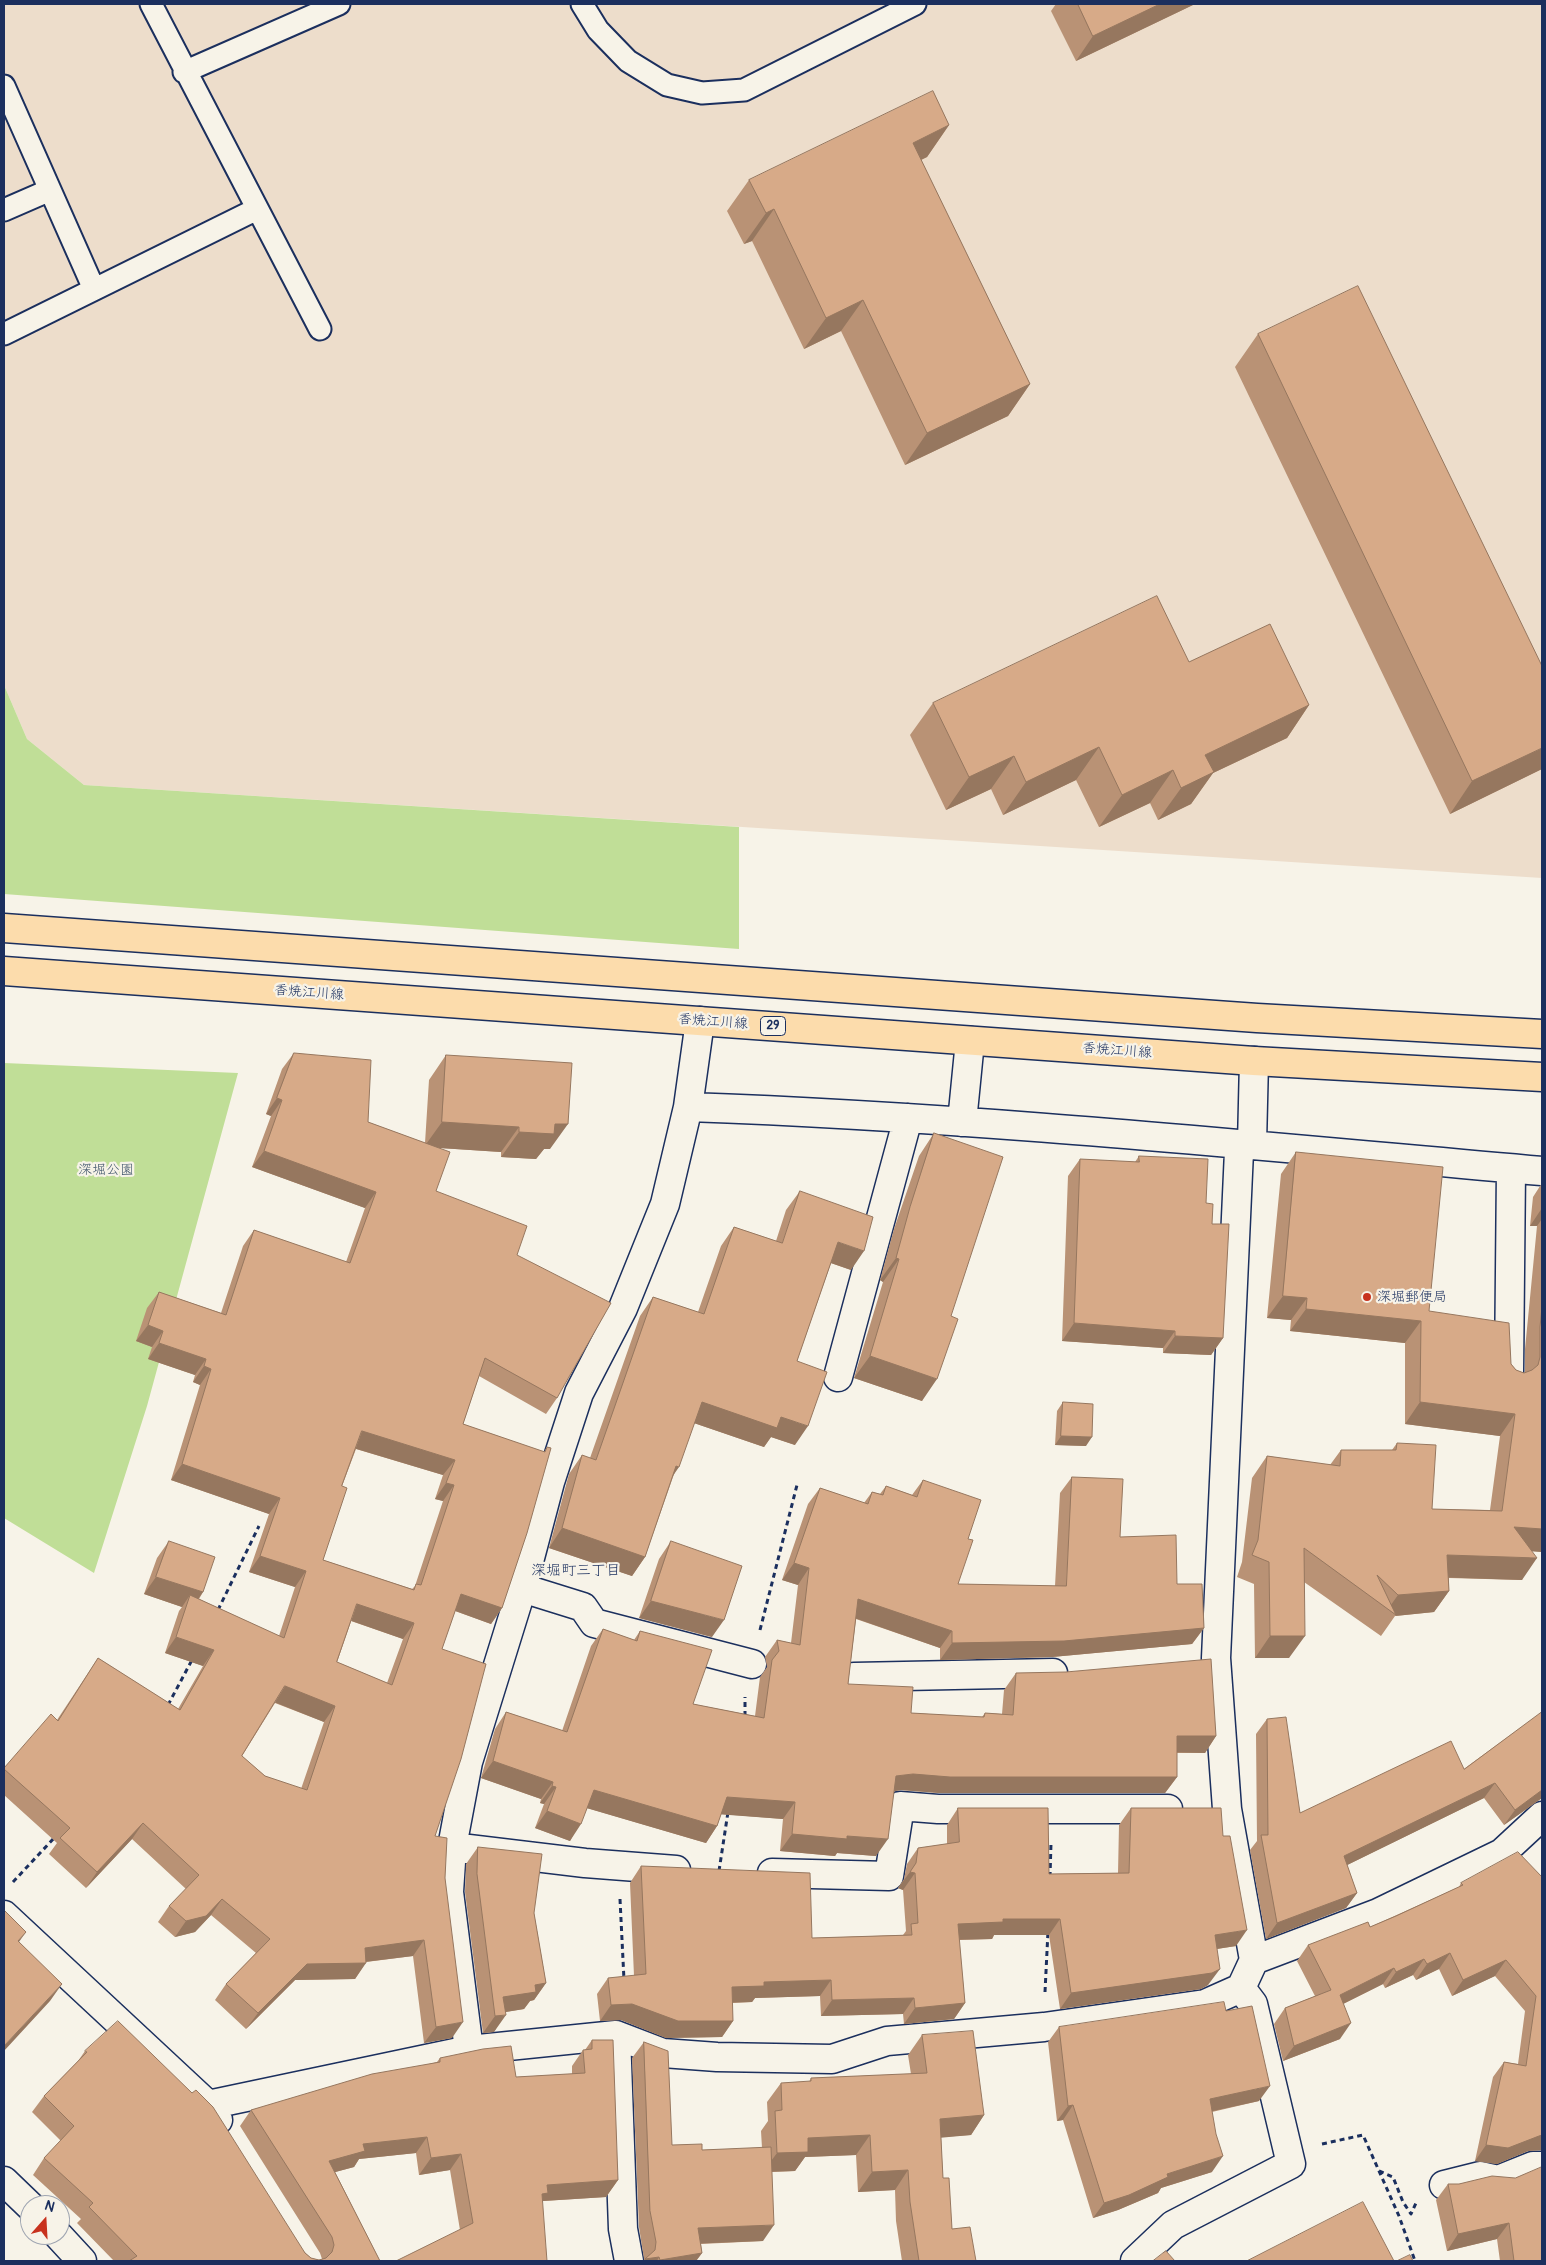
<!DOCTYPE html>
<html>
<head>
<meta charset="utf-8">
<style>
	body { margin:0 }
	#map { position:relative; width:1546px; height:2265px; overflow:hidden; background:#f7f3e8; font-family:Pangolin,sans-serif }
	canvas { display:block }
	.frame { position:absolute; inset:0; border:5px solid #1b2f5e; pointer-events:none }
	.north { position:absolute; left:20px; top:2195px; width:50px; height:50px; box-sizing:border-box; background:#f7f3e8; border:1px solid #9fa5b1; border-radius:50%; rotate:19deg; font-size:14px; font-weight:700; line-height:20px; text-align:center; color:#1b2f5e }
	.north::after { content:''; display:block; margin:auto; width:18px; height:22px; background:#c8321e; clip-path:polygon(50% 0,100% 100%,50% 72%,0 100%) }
</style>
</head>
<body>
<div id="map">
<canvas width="1546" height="2265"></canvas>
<div class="frame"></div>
<div class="north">N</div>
</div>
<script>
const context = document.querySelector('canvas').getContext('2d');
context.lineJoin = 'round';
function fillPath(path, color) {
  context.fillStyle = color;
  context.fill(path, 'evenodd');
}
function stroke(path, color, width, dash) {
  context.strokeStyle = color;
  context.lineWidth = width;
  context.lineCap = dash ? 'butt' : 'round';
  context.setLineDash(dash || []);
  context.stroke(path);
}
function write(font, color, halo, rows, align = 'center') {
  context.font = font + ' Pangolin,"Klee One",sans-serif';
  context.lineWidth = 4.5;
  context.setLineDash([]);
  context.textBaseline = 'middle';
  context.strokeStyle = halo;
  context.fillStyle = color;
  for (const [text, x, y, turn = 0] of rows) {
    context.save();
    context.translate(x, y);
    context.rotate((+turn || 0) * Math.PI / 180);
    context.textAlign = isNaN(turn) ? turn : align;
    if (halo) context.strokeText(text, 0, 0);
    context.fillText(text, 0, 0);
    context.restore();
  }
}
const built = new Path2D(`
	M4 4H1542V878L84 785 27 739 4 685Z`);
const green = new Path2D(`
	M4 685 27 739 84 785 739 827V949L4 894Z
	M4 1063 238 1073 147 1406 94 1573 4 1518Z`);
const path = new Path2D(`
	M218 1610 259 1526
	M760 1630 797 1485
	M168 1705 192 1660
	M745 1716V1697
	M719 1871 728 1812
	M1050 1877 1051 1843
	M13 1882 55 1837
	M620 1899 624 1980
	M1045 1992 1048 1931
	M1322 2144 1363 2135 1399 2216 1415 2261
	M1379 2171 1393 2177 1403 2202 1411 2214 1416 2203`);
const service = new Path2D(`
	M151 4 320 329
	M582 4 598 30 628 61 667 85 702 93 744 90 915 4
	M184 72 339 4
	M4 86 94 289
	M4 210 50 190
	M4 334 257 209`);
const minor = new Path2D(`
	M688 1107C973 1117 1258 1146 1542 1171
	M962 1122 970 1041
	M1252 1144 1254 1061
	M1509 1373 1511 1169
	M838 1377 908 1118
	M522 1588 583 1607 594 1623 752 1664
	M854 1677 1053 1673
	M452 1847 585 1863 676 1870
	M772 1873 889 1876 900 1806 938 1809H1168
	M4 1915 208 2105 218 2120
	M1254 1960 1378 1913 1502 1853 1542 1816
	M616 2035 623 2229 629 2261
	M469 2050 449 1892 452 1847 468 1762 522 1588 550 1482 579 1393 623 1308 665 1204 688 1107 700 1021
	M208 2105 469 2050 616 2035 663 2053 717 2057 832 2059 887 2041 1044 2027 1205 2004 1241 1988 1254 1960 1227 1809 1216 1658 1239 1151 1252 1144
	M4 2181 30 2206
	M1444 2185 1480 2176 1498 2180 1533 2166H1542
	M58 2235 82 2261
	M1135 2261 1173 2225 1291 2164 1253 2004 1241 1988`);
const primary = new Path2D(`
	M4 928 1257 1018 1542 1034
	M4 971 1254 1061 1542 1077`);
const wall = new Path2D(`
	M1056 4H1195L1076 61 1051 11Z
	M949 125 927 157 921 160 1030 384 1008 416 905 465 841 331 804 349 752 241 744 244 727 211 749 180Z
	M1258 334 1542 769 1450 814 1235 367Z
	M1189 662 1309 705 1287 738 1213 773 1191 804 1158 820 1150 803 1099 827 1076 780 1003 815 991 789 946 810 910 735 933 703Z
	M294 1053 368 1122 425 1143 429 1080 446 1055 550 1149H544L536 1159 501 1157V1152L440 1148 436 1191 517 1255 557 1398 546 1414 479 1376 463 1424 544 1452 547 1447 502 1608 491 1624 455 1611 442 1649 435 1836 445 1878 452 2038 424 2043 413 1956 366 1962 355 1979 295 1980 246 2029 215 2000 226 1984 256 1953 211 1915 195 1932 175 1937 158 1922 169 1906 186 1889 132 1839 86 1888 49 1854 57 1843 4 1795V1768L57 1720 98 1658 178 1709 203 1666 165 1653 179 1611 182 1607 144 1594 157 1558 169 1541 203 1592 199 1599 279 1636 295 1587 249 1572 269 1514 171 1480 200 1385 193 1382 195 1375 148 1359 152 1347 136 1341 147 1308 159 1292 221 1313 243 1246 254 1230 346 1262 365 1208 252 1167 271 1116 266 1114 282 1069ZM356 1449 443 1475 435 1499 443 1501 415 1586 412 1589 323 1560 342 1486ZM351 1621 403 1639 387 1683 337 1662ZM275 1703 324 1722 301 1789 265 1776 242 1756Z
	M934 1133 951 1316 922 1401 854 1378 883 1282 880 1280 894 1229 919 1156Z
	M1296 1152 1429 1311 1511 1364 1516 1370 1524 1373 1525 1372V1349L1537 1226H1530L1533 1197 1542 1183V1552L1532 1551 1522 1580 1449 1578V1591L1434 1612 1395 1616 1381 1636 1304 1582 1289 1658H1255L1254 1584 1237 1577 1242 1562 1252 1478 1267 1456 1330 1465 1341 1450H1392L1397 1443 1432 1509 1490 1510 1500 1436 1405 1424V1343L1290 1331 1291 1320 1267 1318 1281 1174Z
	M1139 1156 1206 1203 1212 1224 1223 1338 1211 1355 1163 1353V1348L1062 1341 1068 1176 1080 1159 1135 1162Z
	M800 1191 851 1270 831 1263 797 1361 795 1445 771 1437 764 1447 694 1423 673 1477 645 1557 632 1576 549 1548 569 1474 582 1455 590 1458 640 1316 653 1297 698 1312 721 1246 734 1227 776 1241 786 1210Z
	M1063 1402 1086 1446 1055 1445 1057 1411Z
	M1072 1477 1120 1537 1177 1584 1204 1628 1192 1644 1052 1657 940 1660V1648L856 1619 848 1684 911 1713 982 1717 985 1713 1002 1714 1004 1690 1016 1673 1216 1736 1205 1753H1177V1777L1165 1793H939L901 1790 894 1791 876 1856 837 1853 835 1856 780 1851 783 1819 721 1814 717 1826 706 1843 587 1808 570 1841 535 1828 544 1804 540 1803 541 1799 481 1778 495 1729 506 1712 562 1731 591 1646 603 1629 634 1640 640 1631 693 1704 755 1716 760 1677 767 1667 765 1657 777 1640 791 1643 798 1585 782 1580 808 1504 820 1488 864 1503 872 1492 880 1494 886 1486 912 1495 923 1480 968 1539 958 1584 1055 1586 1060 1493Z
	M671 1541 712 1637 639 1618 659 1559Z
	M1542 1712V1798L1504 1825 1484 1798 1347 1865 1357 1893 1346 1908 1266 1939 1250 1850 1257 1841 1256 1734 1267 1719 1300 1813 1464 1769Z
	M958 1808 1049 1874 1118 1873 1119 1825 1131 1808 1223 1836 1236 1946 1217 1949 1208 1985 1201 1989 1060 2009 1049 1935H994L992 1939 959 1940 965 2003 954 2019 904 2024 903 2014 821 2016 820 1996 755 1998 752 2002 732 2003 733 2021 722 2037 666 2038 621 2020 600 2021 597 1994 608 1978 634 1976 630 1883 641 1866 812 1938 903 1935 906 1931 903 1890 898 1888 904 1879 907 1864 918 1848 947 1844V1825Z
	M478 1847 534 1913 546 1983 534 2000 530 2001 524 2009 505 2012 494 2032 483 2033 465 1892 466 1864Z
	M1542 1877V2150L1528 2151 1497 2164 1475 2161 1493 2077 1504 2062 1518 2064 1525 2011 1495 1976 1452 1996 1439 1969 1416 1980 1413 1975 1385 1988 1383 1984 1343 2004 1340 2039 1283 2061 1274 2024 1285 2008 1315 1996 1297 1961 1308 1945 1370 1927 1459 1887 1461 1883Z
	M1226 2011 1259 2101 1212 2112V2172L1161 2188 1158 2193 1118 2210 1093 2218 1063 2120 1057 2121 1048 2042 1059 2027Z
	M922 2035 984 2115 971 2135 941 2137 943 2178 952 2229 976 2261H902L896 2221 895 2190 858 2192 856 2155 805 2157 795 2171 772 2172 763 2241 701 2244 702 2253 696 2261H644V2259L639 2227 632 2058 644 2042 672 2145 702 2150 762 2148 761 2131 768 2121 767 2102 781 2083 809 2082 811 2078 911 2074 908 2055Z
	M592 2040 618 2180 606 2197 543 2201 460 2230 450 2170 419 2175 416 2153 359 2159 354 2167 335 2172 380 2261H114L77 2223 81 2219 33 2175 44 2158 61 2141 32 2112 44 2096 78 2061 85 2051 311 2258 319 2260 322 2259 320 2253 240 2126 251 2110 437 2062 440 2058 516 2077 572 2074V2066L583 2050H585Z
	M1515 2178 1542 2261H1500L1497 2239 1447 2251 1436 2200 1448 2184H1459Z`);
const shadedWall = new Path2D(`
	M1160 4H1195L1076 61 1093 36Z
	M949 125 927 157 891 174 913 143Z
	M774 209 752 241 744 244 766 213Z
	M863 300 841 331 804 349 826 318Z
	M1030 384 1008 416 905 465 927 433Z
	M1309 705 1287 738 1213 773 1191 804 1158 820 1205 755Z
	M1099 747 1076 780 1003 815 1026 782Z
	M1542 748V769L1450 814 1472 781Z
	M1014 756 991 789 946 810 969 777Z
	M1173 770 1150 803 1099 827 1122 795Z
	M277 1098 282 1100 271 1116 266 1114Z
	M442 1122 519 1127 501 1152 424 1147Z
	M555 1124H568L550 1149H544L536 1159 501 1157 519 1132Z
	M264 1151 376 1192 365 1208 252 1167Z
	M1542 1208V1219L1537 1226H1530Z
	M838 1242 864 1251 851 1270 825 1261Z
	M896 1258 899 1259 883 1282 880 1280Z
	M1283 1296 1307 1298 1291 1320 1267 1318Z
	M1306 1309 1421 1321 1405 1343 1290 1331Z
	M1074 1323 1175 1331 1163 1348 1062 1341Z
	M148 1325 163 1331 152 1347 136 1341Z
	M1175 1336 1223 1338 1211 1355 1163 1353Z
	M159 1343 206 1359 195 1375 148 1359Z
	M870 1356 937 1379 922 1401 854 1378Z
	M204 1366 211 1369 200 1385 193 1382Z
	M702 1402 781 1417 808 1426 795 1445 771 1437 764 1447 688 1421Z
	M1420 1402 1515 1414 1500 1436 1405 1424Z
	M362 1431 455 1460 443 1475 350 1447Z
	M1061 1436 1092 1437 1086 1446 1055 1445Z
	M182 1464 280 1498 269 1514 171 1480Z
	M676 1466 679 1467 666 1486Z
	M446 1483 454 1485 443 1501 435 1499Z
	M1514 1527 1542 1529V1552L1499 1549Z
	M562 1528 645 1557 632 1576 549 1548Z
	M1447 1555 1537 1558 1522 1580 1432 1577Z
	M260 1556 306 1571 295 1587 249 1572Z
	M794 1563 809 1568 798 1585 782 1580Z
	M156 1577 203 1592 191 1609 190 1595 182 1607 144 1594Z
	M1449 1591 1434 1612 1395 1616 1396 1615 1388 1609 1398 1595Z
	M461 1594 502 1608 491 1624 450 1609Z
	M858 1599 952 1631 940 1648 846 1615Z
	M651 1601 724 1620 712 1637 639 1618Z
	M357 1604 414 1623 403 1639 346 1619Z
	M1204 1628 1192 1644 1052 1657 940 1660 952 1643Z
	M1270 1636H1305L1289 1658H1255Z
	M176 1637 214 1650 203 1666 165 1653Z
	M285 1686 335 1706 324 1722 274 1702Z
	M1177 1736H1216L1205 1753 1165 1752Z
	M493 1761 553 1782 541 1799 481 1778Z
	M913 1774 1177 1777 1165 1793H939L901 1790 885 1793 896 1776Z
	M1495 1783 1484 1798 1333 1872 1344 1856Z
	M552 1786 556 1787 544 1804 540 1803Z
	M594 1790 717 1826 706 1843 583 1807Z
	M1542 1790V1798L1504 1825 1515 1810Z
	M727 1797 795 1802 783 1819 716 1814Z
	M547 1811 581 1824 570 1841 535 1828Z
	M143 1823 132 1839 86 1888 97 1872Z
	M792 1834 847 1836 888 1839 876 1856 837 1853 835 1856 780 1851Z
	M910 1872 915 1873 903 1890 898 1888Z
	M1357 1893 1346 1908 1266 1939 1277 1923Z
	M222 1899 211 1915 195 1932 175 1937 186 1921Z
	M1003 1919H1060L1049 1935H994L992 1939 946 1940 958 1924Z
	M1247 1930 1236 1946 1203 1951 1215 1935Z
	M26 1932 14 1949 18 1941Z
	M424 1940 413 1956 356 1963H366L355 1979 295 1980 246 2029 258 2013 307 1964 365 1948Z
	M1450 1953 1439 1969 1416 1980 1427 1964Z
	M1424 1959 1413 1975 1385 1988 1396 1972Z
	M1506 1960 1495 1976 1452 1996 1463 1980Z
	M1394 1968 1383 1984 1329 2011 1340 1995Z
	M1220 1969 1208 1985 1201 1989 1060 2009 1071 1993Z
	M831 1980 820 1996 755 1998 752 2002 720 2003 732 1987 764 1982Z
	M546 1983 534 2000 530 2001 524 2009 494 2014 503 1997 535 1985Z
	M62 1984 50 2001 4 2051V2046Z
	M914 1998 903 2014 821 2016 832 2000Z
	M965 2003 954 2019 904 2024 915 2008Z
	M632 2004 733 2021 722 2037 666 2038 621 2020 600 2021 611 2005Z
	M506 2015 494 2032 483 2033 495 2016Z
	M463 2022 452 2038 424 2043 436 2027Z
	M1351 2023 1340 2039 1283 2061 1294 2046Z
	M1270 2086 1259 2101 1199 2114 1210 2099Z
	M1073 2105 1063 2120 1057 2121 1068 2106Z
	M984 2115 971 2135 927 2139 940 2119Z
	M870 2135 856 2155 805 2157 795 2171 763 2172 777 2153 808 2138Z
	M1542 2135V2150L1528 2151 1497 2164 1475 2161 1486 2145Z
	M427 2137 416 2153 359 2159 354 2167 317 2177 329 2161 363 2144Z
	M461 2154 450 2170 419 2175 431 2158Z
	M1223 2156 1212 2172 1161 2188 1158 2193 1118 2210 1093 2218 1104 2203 1167 2174Z
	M908 2170 895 2190 858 2192 872 2172Z
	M618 2180 606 2197 543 2201 537 2210H531L547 2185Z
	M1509 2223 1497 2239 1447 2251 1458 2234Z
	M774 2225 763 2241 687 2244 698 2228Z
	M702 2253 696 2261H659L660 2260Z
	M659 2257 657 2261H644L645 2259Z`);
const building = new Path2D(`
	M1078 4H1160L1093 36Z
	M933 91 949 125 913 143 1030 384 927 433 863 300 826 318 774 209 766 213 749 180Z
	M1358 286 1542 666V748L1472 781 1258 334Z
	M1157 596 1189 662 1270 624 1309 705 1205 755 1214 772 1181 788 1173 770 1122 795 1099 747 1026 782 1014 756 969 777 933 703Z
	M294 1053 371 1060 368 1122 450 1152 436 1191 527 1226 517 1255 611 1303 557 1398 485 1358 463 1424 545 1452 547 1447 551 1448 527 1533 502 1608 461 1594 442 1649 486 1664 461 1759 435 1836 447 1838 445 1878 463 2022 436 2027 424 1940 365 1948 366 1963 307 1964 258 2013 226 1984 270 1939 222 1899 206 1916 186 1921 169 1906 199 1875 143 1823 97 1872 60 1838 70 1828 4 1769V1768L51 1714 58 1721 98 1658 180 1710 214 1650 176 1637 190 1595 284 1638 306 1571 260 1556 280 1498 182 1464 211 1369 204 1366 206 1359 159 1343 163 1331 148 1325 159 1292 226 1315 254 1230 350 1263 376 1192 264 1151 282 1100 277 1098ZM362 1431 455 1460 446 1483 454 1485 421 1585 416 1584 414 1590 323 1560 347 1488 342 1486ZM357 1604 414 1623 392 1685 337 1662ZM285 1686 335 1706 307 1790 265 1776 242 1756Z
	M446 1055 572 1063 568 1124H555L554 1134 519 1132V1127L442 1122Z
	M934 1133 1003 1157 951 1316 958 1319 937 1379 870 1356 899 1259 896 1258 910 1207Z
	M1296 1152 1443 1167 1429 1311 1509 1323 1511 1364 1516 1370 1524 1373 1532 1370 1538 1365 1540 1357V1327L1542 1307V1529L1514 1527 1537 1558 1447 1555 1449 1591 1398 1595 1377 1575 1396 1615 1304 1548 1305 1636H1270L1269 1562 1252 1555 1258 1540 1267 1456 1340 1466 1341 1450H1396L1397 1443 1436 1445 1432 1509 1502 1511 1515 1414 1420 1402 1421 1321 1306 1309 1307 1298 1283 1296Z
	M1139 1156 1208 1159 1206 1203 1213 1204 1212 1224H1229L1223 1338 1175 1336V1331L1074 1323 1080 1159 1139 1162Z
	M800 1191 873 1217 864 1251 838 1242 797 1361 827 1372 808 1426 781 1417 777 1428 702 1402 679 1467 676 1466 645 1557 562 1528 582 1455 596 1460 653 1297 704 1314 734 1227 782 1243Z
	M1063 1402 1093 1404 1092 1437 1061 1436Z
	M1072 1477 1123 1479 1120 1537 1176 1535 1177 1584H1202L1204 1628 1064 1641 952 1643V1631L858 1599 848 1684 913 1687 911 1713 984 1717 985 1713 1013 1715 1016 1673 1066 1672 1211 1659 1216 1736H1177V1777H950L913 1774 896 1776 888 1839 847 1836V1839L792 1834 795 1802 727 1797 717 1826 594 1790 581 1824 547 1811 556 1787 552 1786 553 1782 493 1761 506 1712 567 1732 603 1629 637 1641 640 1631 712 1650 693 1704 764 1718 772 1660 779 1651 777 1640 800 1645 809 1568 794 1563 820 1488 868 1504 872 1492 883 1495 886 1486 917 1497 923 1480 981 1500 968 1539 973 1540 958 1584 1066 1586Z
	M169 1541 215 1557 203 1592 156 1577Z
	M671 1541 742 1566 724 1620 651 1601Z
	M1542 1712V1790L1515 1810 1495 1783 1344 1856 1357 1893 1277 1923 1261 1835H1268L1267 1719 1286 1717 1300 1813 1451 1741 1464 1769Z
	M958 1808H1048L1049 1874 1129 1873 1131 1808H1221L1223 1836H1230L1247 1930 1215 1935 1220 1969 1212 1973 1071 1993 1060 1919H1003V1922L958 1924 965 2003 915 2008 914 1998 832 2000 831 1980 764 1982V1986L732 1987 733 2021H678L632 2004 611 2005 608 1978 646 1974 641 1866 810 1873 812 1938 912 1935 911 1924 918 1923 915 1873 910 1872 916 1863 918 1848 959 1842Z
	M478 1847 542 1854 534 1913 546 1983 535 1985 536 1992 503 1997 506 2015 495 2016 477 1874Z
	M1518 1852 1542 1877V2135L1539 2136 1508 2148 1486 2145 1504 2062 1526 2066 1536 1996 1506 1960 1463 1980 1450 1953 1427 1964 1424 1959 1396 1972 1394 1968 1340 1995 1351 2023 1294 2046 1285 2008 1331 1990 1308 1945 1368 1922 1370 1927 1396 1916 1463 1885 1461 1883Z
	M4 1910 26 1932 18 1941 62 1984 4 2046Z
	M1224 2002 1226 2011 1252 2006 1270 2086 1210 2099 1216 2134 1223 2156 1167 2174 1168 2177 1129 2195 1104 2203 1073 2105 1068 2106 1059 2027Z
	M118 2021 192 2093 196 2090 213 2107 305 2253 311 2258 319 2260 326 2258 332 2252 334 2245 332 2237 251 2110 372 2074 440 2062V2058L483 2049 511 2046 516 2077 585 2073 583 2050 592 2049V2040H613L618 2180 547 2185 548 2193 542 2194 547 2261H396L473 2223 461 2154 431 2158 427 2137 363 2144 365 2151 329 2161 380 2261H129L137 2256 89 2207 93 2203 44 2158 74 2126 44 2096 87 2052 85 2051Z
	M973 2031 984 2115 940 2119 943 2178H949L952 2229 970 2227 976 2261H919L910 2202 908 2170 872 2172 870 2135 808 2138V2152L777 2153 775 2111 782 2110 781 2083 811 2081V2078L927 2073 922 2035Z
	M644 2042 668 2051 672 2145 702 2144V2150L771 2147 774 2225 698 2228 702 2253 660 2260 659 2257 645 2259 655 2250 656 2242 650 2211Z
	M1542 2167V2261H1514L1509 2223 1458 2234 1448 2184H1459L1492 2176 1515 2178Z
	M1363 2202 1394 2261H1247Z
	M1166 2251 1175 2261H1153Z
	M1410 2255 1413 2261H1397Z`);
const markers = [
	[1367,1297,5,"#c8321e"]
];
const shields = [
	[773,1026,25]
];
const shieldNames = [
	["29",773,1026]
];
const streetNames = [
	["香焼江川線",309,993,4],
	["香焼江川線",713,1022,4],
	["香焼江川線",1117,1051,4]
];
const parkNames = [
	["深堀公園",106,1170]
];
const poiNames = [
	["深堀郵便局",1377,1297]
];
const neighbourhoodNames = [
	["深堀町三丁目",576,1571]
];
fillPath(built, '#edddcb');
fillPath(green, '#c0de97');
stroke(service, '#1b2f5e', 25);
stroke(minor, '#1b2f5e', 31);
stroke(primary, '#1b2f5e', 31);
stroke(path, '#1b2f5e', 3, [5, 4]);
stroke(service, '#f7f3e8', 21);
stroke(minor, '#f7f3e8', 28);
stroke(primary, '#fcdcac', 28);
fillPath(wall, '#b99275');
fillPath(shadedWall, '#96775f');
fillPath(building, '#d7aa88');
stroke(building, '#96775f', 1);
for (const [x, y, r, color] of markers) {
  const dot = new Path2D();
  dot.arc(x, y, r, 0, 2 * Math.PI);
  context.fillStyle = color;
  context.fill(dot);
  stroke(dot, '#f7f3e8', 2);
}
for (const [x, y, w] of shields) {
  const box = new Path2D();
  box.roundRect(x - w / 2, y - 9.5, w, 19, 4);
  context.fillStyle = '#f7f3e8';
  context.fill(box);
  stroke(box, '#1b2f5e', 1);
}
write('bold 12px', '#1b2f5e', null, shieldNames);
write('14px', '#1b2f5e', '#f7f3e8', streetNames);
write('14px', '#3c5269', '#f7f3e8', parkNames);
write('14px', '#1b2f5e', '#f7f3e8', poiNames, 'left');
write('15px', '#1b2f5e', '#f7f3e8', neighbourhoodNames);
</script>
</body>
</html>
